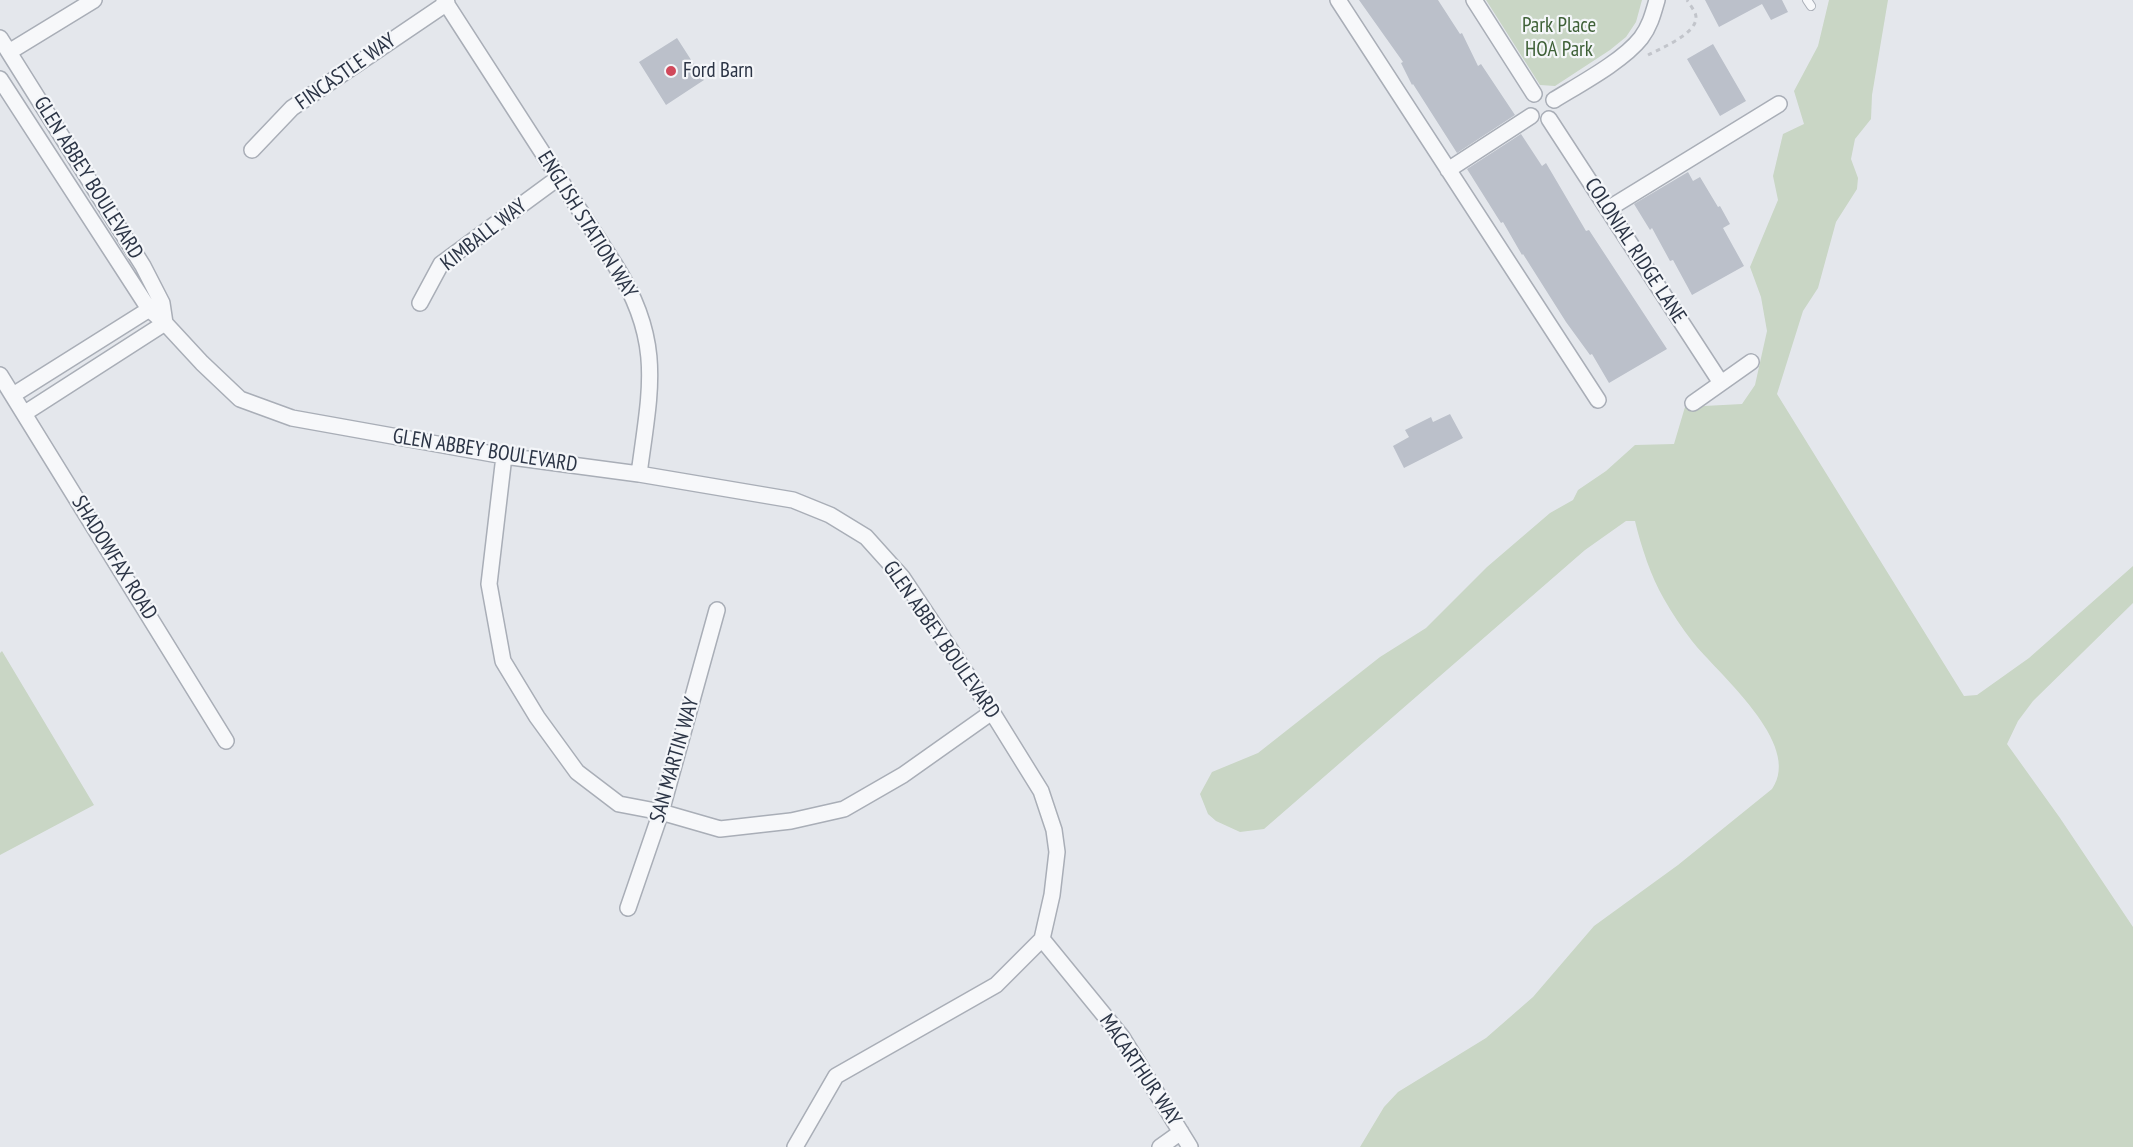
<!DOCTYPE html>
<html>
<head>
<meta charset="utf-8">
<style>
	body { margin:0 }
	canvas { display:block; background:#e4e7ec }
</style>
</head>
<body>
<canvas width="2133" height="1147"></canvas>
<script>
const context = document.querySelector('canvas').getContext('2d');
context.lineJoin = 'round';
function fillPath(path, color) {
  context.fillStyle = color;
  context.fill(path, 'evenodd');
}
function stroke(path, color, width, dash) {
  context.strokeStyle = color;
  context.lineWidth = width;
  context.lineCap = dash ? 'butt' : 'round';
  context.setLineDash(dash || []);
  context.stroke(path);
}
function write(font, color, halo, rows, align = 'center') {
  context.font = font + ' "PT Sans Narrow",sans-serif';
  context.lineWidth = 4.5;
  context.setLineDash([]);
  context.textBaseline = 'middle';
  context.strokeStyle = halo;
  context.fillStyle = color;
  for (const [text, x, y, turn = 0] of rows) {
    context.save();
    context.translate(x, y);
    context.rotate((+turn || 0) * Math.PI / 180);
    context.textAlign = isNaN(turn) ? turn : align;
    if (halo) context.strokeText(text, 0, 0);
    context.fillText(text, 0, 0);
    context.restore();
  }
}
const green = new Path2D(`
	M1486 0H1642L1636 22 1626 37 1610 50 1555 86 1540 85Z
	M1829 0H1888L1872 95 1871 119 1855 139 1851 159 1858 178 1857 189 1836 222 1818 288 1803 311 1777 394 1964 696 1977 695 2029 658 2133 566V603L2033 701 2018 721 2007 744 2060 818 2133 927V1147H1360L1384 1107 1398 1092 1486 1038 1533 997 1594 926 1678 865 1772 789C1804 744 1717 673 1692 641 1682 628 1672 613 1664 599 1651 577 1641 546 1635 521H1626L1585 550 1264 829 1240 832 1216 821 1208 814 1200 794 1212 772 1258 753 1380 657 1426 628 1487 567 1550 513 1573 500 1578 490 1606 471 1635 445 1674 444 1685 407 1742 404 1755 385 1767 331 1761 297 1750 267 1778 200 1773 176 1783 134 1804 124 1794 91 1818 46Z
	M2 651 94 805 0 855V653Z`);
const building = new Path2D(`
	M1359 0H1438L1460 34 1462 33 1478 66 1481 64 1515 115 1457 153 1413 84 1412 85 1401 63 1403 62Z
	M1705 0H1782L1788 12 1771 20 1762 4 1719 27Z
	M677 38 704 80 666 105 639 62Z
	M1713 44 1746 101 1720 116 1687 59Z
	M1521 134 1542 166 1546 163 1586 231 1589 230 1667 349 1609 383 1592 354 1590 355 1566 322 1523 254 1522 255 1503 222 1501 223 1467 169Z
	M1688 172 1693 181 1700 177 1718 207 1720 206 1730 224 1723 228 1744 266 1692 295 1673 260 1670 261 1652 228 1650 230 1634 204Z
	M1450 414 1463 438 1404 468 1393 446 1409 437 1405 430 1431 417 1433 422Z`);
const path = new Path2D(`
	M1648 55C1661 48 1697 34 1696 17 1696 12 1690 5 1687 0`);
const lane = new Path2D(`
	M1807 0 1811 6`);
const street = new Path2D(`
	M444 0 615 265C664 342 650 390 639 474
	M1338 0 1598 400
	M1474 0 1534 94
	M0 38 143 266 162 303 165 323
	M9 52 94 0
	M0 79 149 309 165 323 202 363 240 399 292 418 504 456 639 474 793 500 830 515 866 537 902 577 992 712 1041 791 1054 830 1057 852 1052 895 1042 939 996 985 836 1076 795 1147
	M1554 100C1580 84 1623 61 1641 38 1650 26 1653 14 1657 0
	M1549 119 1721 383
	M252 150 292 108 447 3
	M1448 170 1531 116
	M1608 209 1779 104
	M420 303 441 264 558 178
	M0 375 226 741
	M13 395 156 305
	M1693 403 1751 362
	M25 413 165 323
	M504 456 489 584 503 661 537 717 577 772 619 804 661 812 720 829 791 821 844 809 903 775 992 712
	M628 908 661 812 717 610
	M1042 939 1122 1037 1190 1147
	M1160 1147 1181 1132`);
const markers = [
	[671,71,6,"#d1495b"]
];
const parkNames = [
	["Park Place",1559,26],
	["HOA Park",1559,50]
];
const poiNames = [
	["Ford Barn",683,71]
];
const streetNames = [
	["FINCASTLE WAY",346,72,-35],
	["GLEN ABBEY BOULEVARD",88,178,58],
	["ENGLISH STATION WAY",587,225,58],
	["KIMBALL WAY",484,235,-38],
	["COLONIAL RIDGE LANE",1635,251,57],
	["GLEN ABBEY BOULEVARD",485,451,9],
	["SHADOWFAX ROAD",114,558,58],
	["GLEN ABBEY BOULEVARD",941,640,55],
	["SAN MARTIN WAY",675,760,-74],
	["MACARTHUR WAY",1140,1070,56]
];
fillPath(green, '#c9d6c5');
fillPath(building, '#bbc0ca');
stroke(lane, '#a9aeb7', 10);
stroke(street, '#a9aeb7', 18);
stroke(path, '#c2c5cb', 3, [4.5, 4.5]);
stroke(lane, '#f7f8fa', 8);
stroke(street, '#f7f8fa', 15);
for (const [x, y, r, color] of markers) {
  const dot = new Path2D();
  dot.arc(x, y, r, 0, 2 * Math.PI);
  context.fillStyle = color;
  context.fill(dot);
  stroke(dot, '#f4f6f9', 2);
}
write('21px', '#3f6138', '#f4f6f9', parkNames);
write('21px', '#2b3445', '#f4f6f9', poiNames, 'left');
write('21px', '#2b3445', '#f4f6f9', streetNames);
</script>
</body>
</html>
